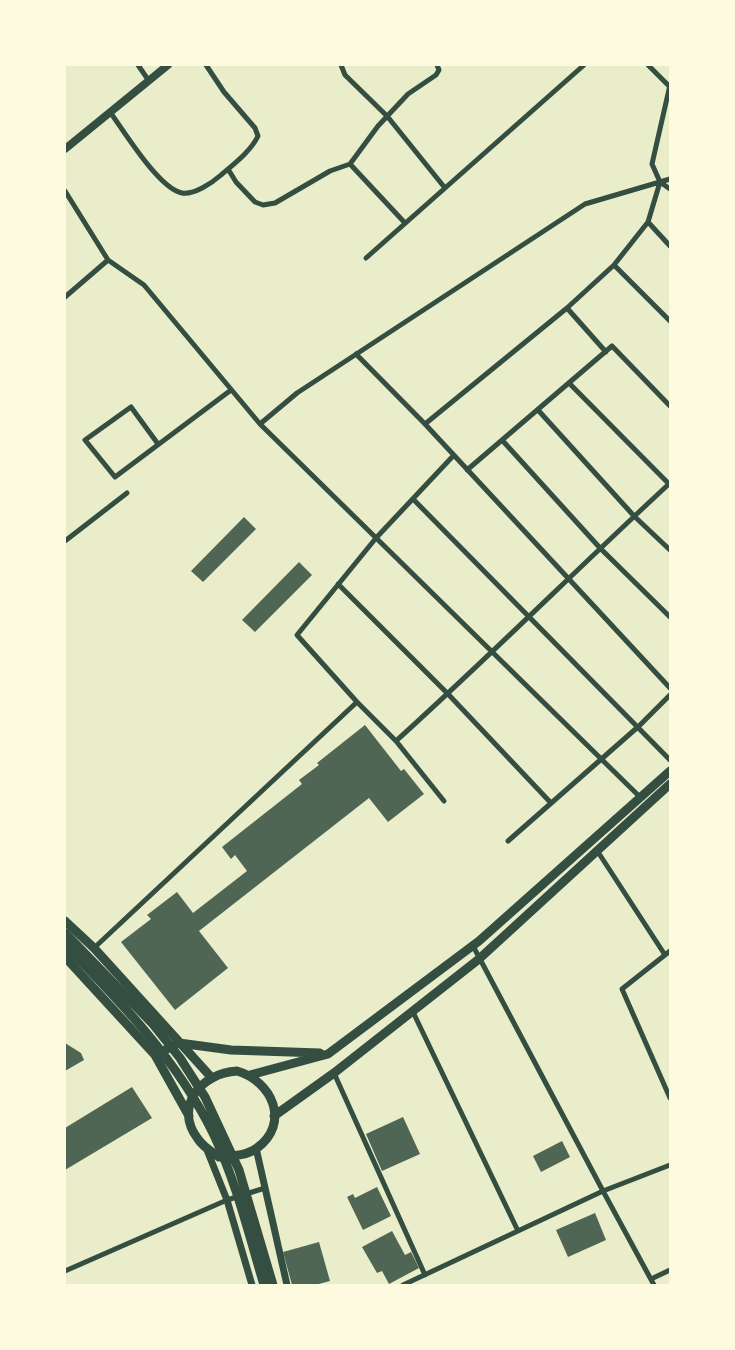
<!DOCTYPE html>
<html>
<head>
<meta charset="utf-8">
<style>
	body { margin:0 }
	#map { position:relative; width:735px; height:1350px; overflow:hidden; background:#e9edc9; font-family:"Public Sans",sans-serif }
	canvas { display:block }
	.frame { position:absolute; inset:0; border:66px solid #fefae0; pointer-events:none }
</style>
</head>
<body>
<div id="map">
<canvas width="735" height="1350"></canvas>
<div class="frame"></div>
</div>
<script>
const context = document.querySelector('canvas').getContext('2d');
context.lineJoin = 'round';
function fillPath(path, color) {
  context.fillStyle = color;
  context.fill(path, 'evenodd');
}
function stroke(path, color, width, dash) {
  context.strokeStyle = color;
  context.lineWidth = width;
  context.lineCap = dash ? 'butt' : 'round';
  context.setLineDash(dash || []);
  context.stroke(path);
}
const building = new Path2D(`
	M244 517 256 529 203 582 191 571Z
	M299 562 312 575 255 632 242 620Z
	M365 725 401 771 404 769 424 794 388 822 369 798 199 931 228 968 175 1010 121 942 151 919 147 915 177 892 193 913 247 871 235 855 231 859 222 847 302 784 299 780 319 765 317 763Z
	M65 1043 81 1053 84 1060 65 1071Z
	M132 1087 152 1118 65 1170V1128Z
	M403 1117 420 1154 382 1171 366 1134Z
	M562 1141 570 1157 541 1172 533 1156Z
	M377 1187 391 1216 363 1230 347 1197 353 1194 355 1198Z
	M595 1213 606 1240 568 1257 556 1230Z
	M392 1231 405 1255 411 1252 419 1268 389 1284 382 1271 377 1273 362 1247Z
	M319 1242 330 1281 315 1285H292L283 1252Z`);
const minor = new Path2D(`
	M138 65 149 81
	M341 65 345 75 387 116 445 188
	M648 65 670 87
	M670 85 652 164 660 182 670 189
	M110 112C124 131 159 189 182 193 194 195 212 183 221 175 234 164 251 151 258 136L255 128 224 92 206 65
	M350 164 405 223
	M228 169 236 182 255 202 263 205 275 203 330 171 350 164 378 126 408 94 436 75 439 70 437 65
	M65 191 108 260 144 285 260 424 641 798
	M648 222 670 246
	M366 258 584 65
	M614 265 670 321
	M65 297 108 260
	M567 308 606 352
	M356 354 425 424 670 688
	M569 383 670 485
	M538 410 634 516 670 550
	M260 424 297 393 585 204 670 179
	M425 424 567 308 614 265 648 222 660 182
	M502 440 600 548 670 617
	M158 444 131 407 85 440 115 477 231 390
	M467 470 612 346 670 406
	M413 499 670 760
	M65 541 127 493
	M338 584 448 694 551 803
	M357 702 396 741C489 657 578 568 670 483
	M396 741 444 801
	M508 841 639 726 670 695
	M598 852 665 955
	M472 944 603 1191 670 1165
	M94 948 357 702 297 635 376 538 454 455
	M670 951 622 989 670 1098
	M413 1012 518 1231
	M334 1073 425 1275
	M65 1271 227 1200 265 1188
	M651 1279 670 1270
	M403 1285 603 1191 654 1285`);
const tertiary = new Path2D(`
	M256 1148 287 1285
	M207 1150 227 1200 252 1285`);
const secondary = new Path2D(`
	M65 149 168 65`);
const primary = new Path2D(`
	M65 933 152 1023 180 1058 205 1097 239 1170 273 1285
	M65 945C122 1003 177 1060 213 1133 236 1181 249 1235 264 1285`);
const trunk = new Path2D(`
	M65 921 94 948 211 1077
	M65 957 155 1055 189 1116
	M155 1055 179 1043 231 1050 320 1053
	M237 1071C272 1081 291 1123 257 1148 246 1156 232 1156 219 1157 212 1152 203 1147 198 1139 173 1107 201 1073 237 1071Z
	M250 1075 328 1054 479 941 670 771
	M274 1116 334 1073 479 959 670 784`);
fillPath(building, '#4f6655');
stroke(minor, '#344e41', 5);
stroke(tertiary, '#344e41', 7);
stroke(secondary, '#344e41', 8);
stroke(primary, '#344e41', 9);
stroke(trunk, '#344e41', 9);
</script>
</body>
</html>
